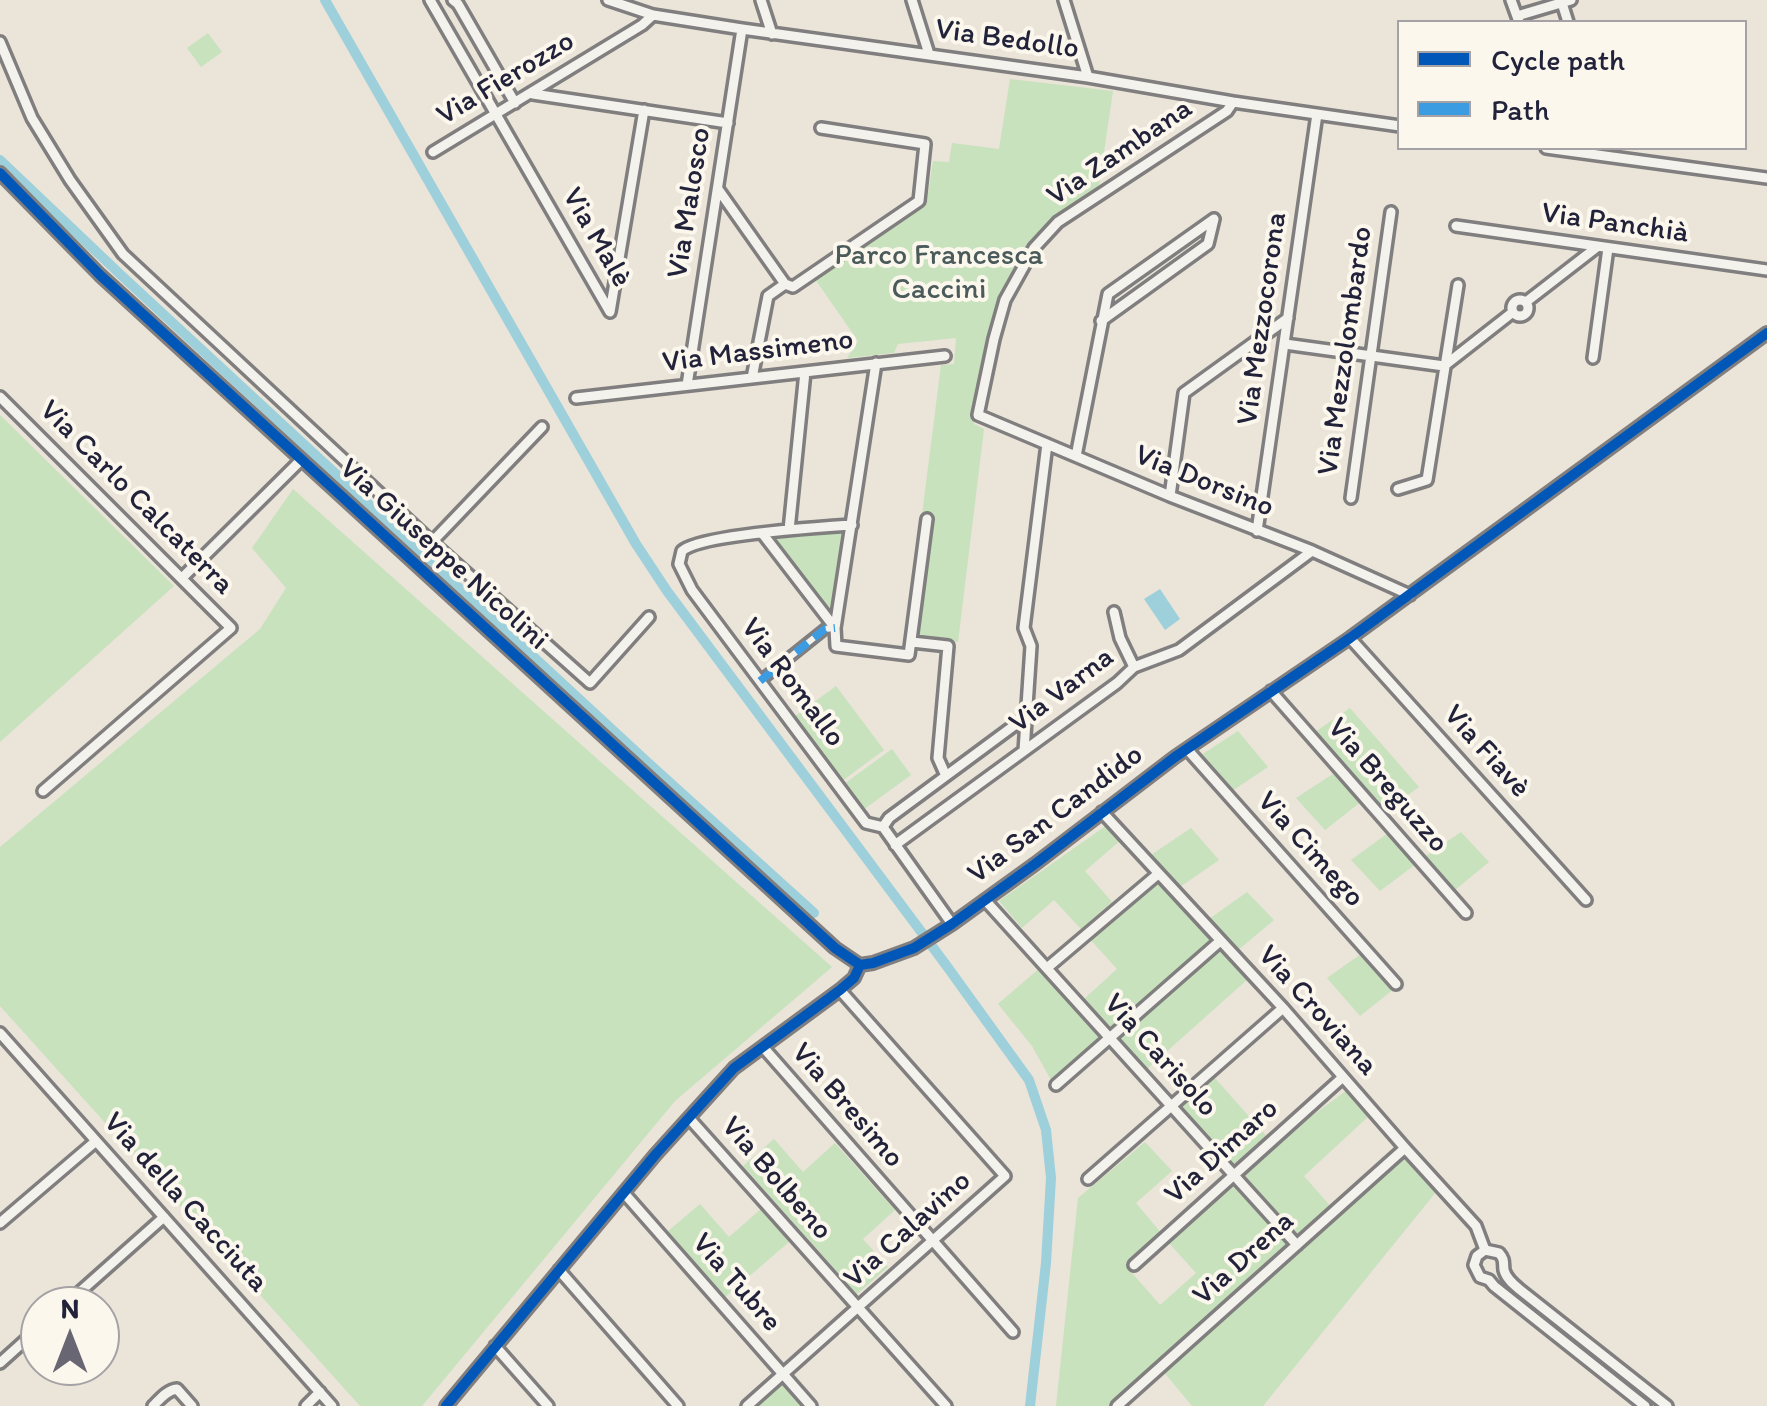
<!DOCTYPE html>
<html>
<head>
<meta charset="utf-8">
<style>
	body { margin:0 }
	#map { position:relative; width:1767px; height:1406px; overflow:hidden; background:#eae4d9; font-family:Itim,sans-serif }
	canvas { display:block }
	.legend { position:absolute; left:1397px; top:20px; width:350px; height:130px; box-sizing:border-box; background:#fbf7ec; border:2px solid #a4a2a5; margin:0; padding:12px 18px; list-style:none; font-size:30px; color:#22223b }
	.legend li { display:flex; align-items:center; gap:20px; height:50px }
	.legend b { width:50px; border:2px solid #a4a2a5 }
	.north { position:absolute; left:20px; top:1286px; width:100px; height:100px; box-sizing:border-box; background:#fbf7ec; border:2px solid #a4a2a5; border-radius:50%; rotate:0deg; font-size:28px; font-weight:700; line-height:40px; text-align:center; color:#22223b }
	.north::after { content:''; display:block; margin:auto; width:35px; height:45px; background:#686672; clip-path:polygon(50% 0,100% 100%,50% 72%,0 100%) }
</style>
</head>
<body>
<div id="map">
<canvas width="1767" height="1406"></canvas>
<ul class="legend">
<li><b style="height:12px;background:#0057b8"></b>Cycle path</li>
<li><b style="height:12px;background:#3c9ce2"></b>Path</li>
</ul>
<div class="north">N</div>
</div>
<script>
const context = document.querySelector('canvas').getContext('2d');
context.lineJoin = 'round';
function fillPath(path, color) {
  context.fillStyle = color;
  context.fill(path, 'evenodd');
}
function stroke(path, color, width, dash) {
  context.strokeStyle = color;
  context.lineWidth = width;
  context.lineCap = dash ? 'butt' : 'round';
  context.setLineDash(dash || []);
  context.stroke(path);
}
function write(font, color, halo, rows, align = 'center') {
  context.font = font + ' Itim,sans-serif';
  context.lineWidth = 8;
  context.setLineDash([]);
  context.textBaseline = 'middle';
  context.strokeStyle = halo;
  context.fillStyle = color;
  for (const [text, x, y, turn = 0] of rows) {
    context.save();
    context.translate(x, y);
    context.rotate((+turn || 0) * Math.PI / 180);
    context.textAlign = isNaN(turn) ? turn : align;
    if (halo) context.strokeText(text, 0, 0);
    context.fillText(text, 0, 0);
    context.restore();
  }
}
const green = new Path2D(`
	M208 33 222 52 201 67 187 48Z
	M1010 79 1113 91 1098 193 1031 245 992 334 974 424 984 429 958 642 926 638 921 637 916 630 930 516 922 515 941 365 954 364 956 338 898 344 894 353 847 358 858 341 815 279 927 201 933 161 949 162 952 143 999 149Z
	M0 415 174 586 0 742Z
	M293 489 832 967 675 1101 422 1406H360L0 1006V847L260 629 286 588 252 548Z
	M845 531 832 617 773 537Z
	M836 686 884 750 842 781 794 717Z
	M1350 708 1419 787 1384 812 1315 732Z
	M1238 731 1268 767 1232 791 1201 755Z
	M892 749 911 775 863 810 844 784Z
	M1336 772 1362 801 1325 830 1296 798Z
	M1107 825 1121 840 1085 871 1112 902 1081 929 1054 900 1022 928 999 901Z
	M1191 828 1219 860 1180 887 1151 855Z
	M1461 832 1489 862 1455 890 1426 856Z
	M1388 833 1416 864 1380 891 1351 860Z
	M1158 879 1213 941 1111 1028 1084 999 1117 969 1088 937Z
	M1247 892 1274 920 1237 951 1209 919Z
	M1218 948 1248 979 1147 1069 1117 1037Z
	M1361 954 1394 989 1360 1016 1327 978Z
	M1041 967 1101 1037 1051 1080 1032 1046 998 1004Z
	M1214 1077 1270 1140 1237 1169 1180 1107Z
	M1347 1090 1370 1115 1304 1176 1332 1208 1299 1237 1244 1176 1313 1115Z
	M774 1139 803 1172 835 1143 895 1210 863 1239 888 1267 857 1294 743 1166Z
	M1145 1142 1172 1171 1136 1203 1162 1234 1126 1266 1160 1305 1196 1273 1169 1243 1236 1183 1292 1244 1108 1406H1056L1078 1198Z
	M1406 1157 1436 1192 1263 1406H1192L1163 1371Z
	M700 1204 729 1237 761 1209 789 1242 724 1298 667 1232Z
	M783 1381 805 1406H754Z`);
const water = new Path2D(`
	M1160 589 1180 619 1165 630 1144 599Z`);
const canal = new Path2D(`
	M325 0 636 544 667 591 946 965 1029 1080 1046 1130 1051 1178 1046 1263 1030 1406
	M0 160 122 276 647 762 814 913`);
const pedestrian = new Path2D(`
	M760 681 825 629 835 628`);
const minor = new Path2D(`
	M430 0 610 312 644 110
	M453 0 458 4 515 103
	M608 0 653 15 742 29 1088 77 1233 102 1400 126
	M761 0 772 34
	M912 0 929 54
	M1064 0 1088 77
	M1511 0 1519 22
	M1562 3 1568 22
	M1517 16 1571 0
	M0 42 32 118 70 180 123 254 432 542 590 683 649 617
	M533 94 728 123
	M1233 102 1227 111 1058 222 1034 248 1005 300 994 339 978 415 1170 496 1312 551 1410 595
	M1546 148 1767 178
	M433 152 642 25 653 15
	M0 173 100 275 835 948 860 965
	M718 189 785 284
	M1456 226 1767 270
	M785 284 793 287 919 201 925 144 821 128
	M1512 308a8 8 0 1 1 16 0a8 8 0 1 1-16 0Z
	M1526 302 1597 247
	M1285 344 1444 366 1513 312
	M1593 358 1608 248
	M876 363 835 628 836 646 909 655 927 519
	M752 378 768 296 785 284
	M687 385 742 29
	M0 397 231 628 43 791
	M576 398 945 356
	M1076 456 1108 294 1214 219 1208 244 1101 321
	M1398 489 1427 480 1458 285
	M1170 496 1184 393 1288 318
	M1351 498 1391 212
	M852 525C822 527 700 535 682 551L679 564 692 590 866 823 883 827
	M789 530 805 372
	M1257 531 1317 114
	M762 533 835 628
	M432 542 542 427
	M182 578 301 460
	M1114 612 1120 638 1134 667
	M1350 638 1586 900
	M912 642 948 646 938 758 946 776
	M1271 691 1466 913
	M1187 749 1396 984
	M1024 751 1031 646 1024 628 1047 444
	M1102 812 1283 1008 1405 1148 1476 1226 1485 1250
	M895 845 1117 683 1134 667 1179 650 1312 551
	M985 900 1297 1245
	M952 924 883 827 889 818 1027 716
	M1047 968 1158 874
	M0 1033 332 1406
	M763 1047 1013 1332
	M1056 1085 1219 942
	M690 1119 946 1406
	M1088 1179 1283 1008
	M624 1193 811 1406
	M0 1223 96 1141
	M1134 1265 1343 1077
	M559 1270 678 1406
	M64 1306 164 1217
	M495 1346 548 1406
	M0 1363 40 1327
	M153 1406C160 1399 167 1390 177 1389L192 1406
	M306 1406 320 1392
	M446 1406 656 1154 734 1068 840 990 854 978 860 965 873 963 914 948 952 924 1035 864 1175 757 1350 638 1767 333
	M747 1406 1005 1176 840 990
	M1117 1406 1405 1148
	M1645 1406 1494 1286 1489 1280 1480 1277 1474 1265 1477 1256 1485 1250 1499 1253C1505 1260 1503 1262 1504 1270 1506 1278 1513 1284 1519 1289L1667 1406`);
const quiet = new Path2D(`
	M760 681 825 629 835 628`);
const cycleway = new Path2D(`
	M0 173 100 275 835 948 860 965
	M446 1406 656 1154 734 1068 840 990 854 978 860 965 873 963 914 948 952 924 1035 864 1175 757 1350 638 1767 333`);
const streetNames = [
	["Via Bedollo",1007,40,8],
	["Via Fierozzo",506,79,-31],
	["Via Zambana",1120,153,-34],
	["Via Malosco",690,203,-81],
	["Via Panchià",1615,224,8],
	["Via Malè",596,238,60],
	["Via Mezzocorona",1263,319,-82],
	["Via Mezzolombardo",1346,351,-82],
	["Via Massimeno",758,352,-7],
	["Via Dorsino",1204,482,22],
	["Via Carlo Calcaterra",136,498,45],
	["Via Giuseppe Nicolini",443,555,42],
	["Via Romallo",792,683,53],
	["Via Varna",1062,691,-37],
	["Via Fiavè",1486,752,48],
	["Via Breguzzo",1387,786,49],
	["Via San Candido",1056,815,-37],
	["Via Cimego",1310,850,48],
	["Via Croviana",1317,1011,48],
	["Via Carisolo",1160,1056,48],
	["Via Bresimo",847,1106,49],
	["Via Dimaro",1222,1152,-42],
	["Via Bolbeno",776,1179,49],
	["Via della Cacciuta",185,1203,48],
	["Via Calavino",908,1230,-42],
	["Via Drena",1244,1259,-42],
	["Via Tubre",736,1283,49]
];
const parkNames = [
	["Parco Francesca",939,256],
	["Caccini",939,290]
];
fillPath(green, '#c7e2bc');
fillPath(water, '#9dd0db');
stroke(canal, '#9dd0db', 10);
stroke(pedestrian, '#807e7e', 14);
stroke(minor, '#807e7e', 16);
stroke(pedestrian, '#f4f2ed', 6);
stroke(minor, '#f4f2ed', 9);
stroke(quiet, '#3c9ce2', 8, [15, 8]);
stroke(cycleway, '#0057b8', 10);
write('30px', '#22223b', '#fbf7ec', streetNames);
write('30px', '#4b5b5b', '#fbf7ec', parkNames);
</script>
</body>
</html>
